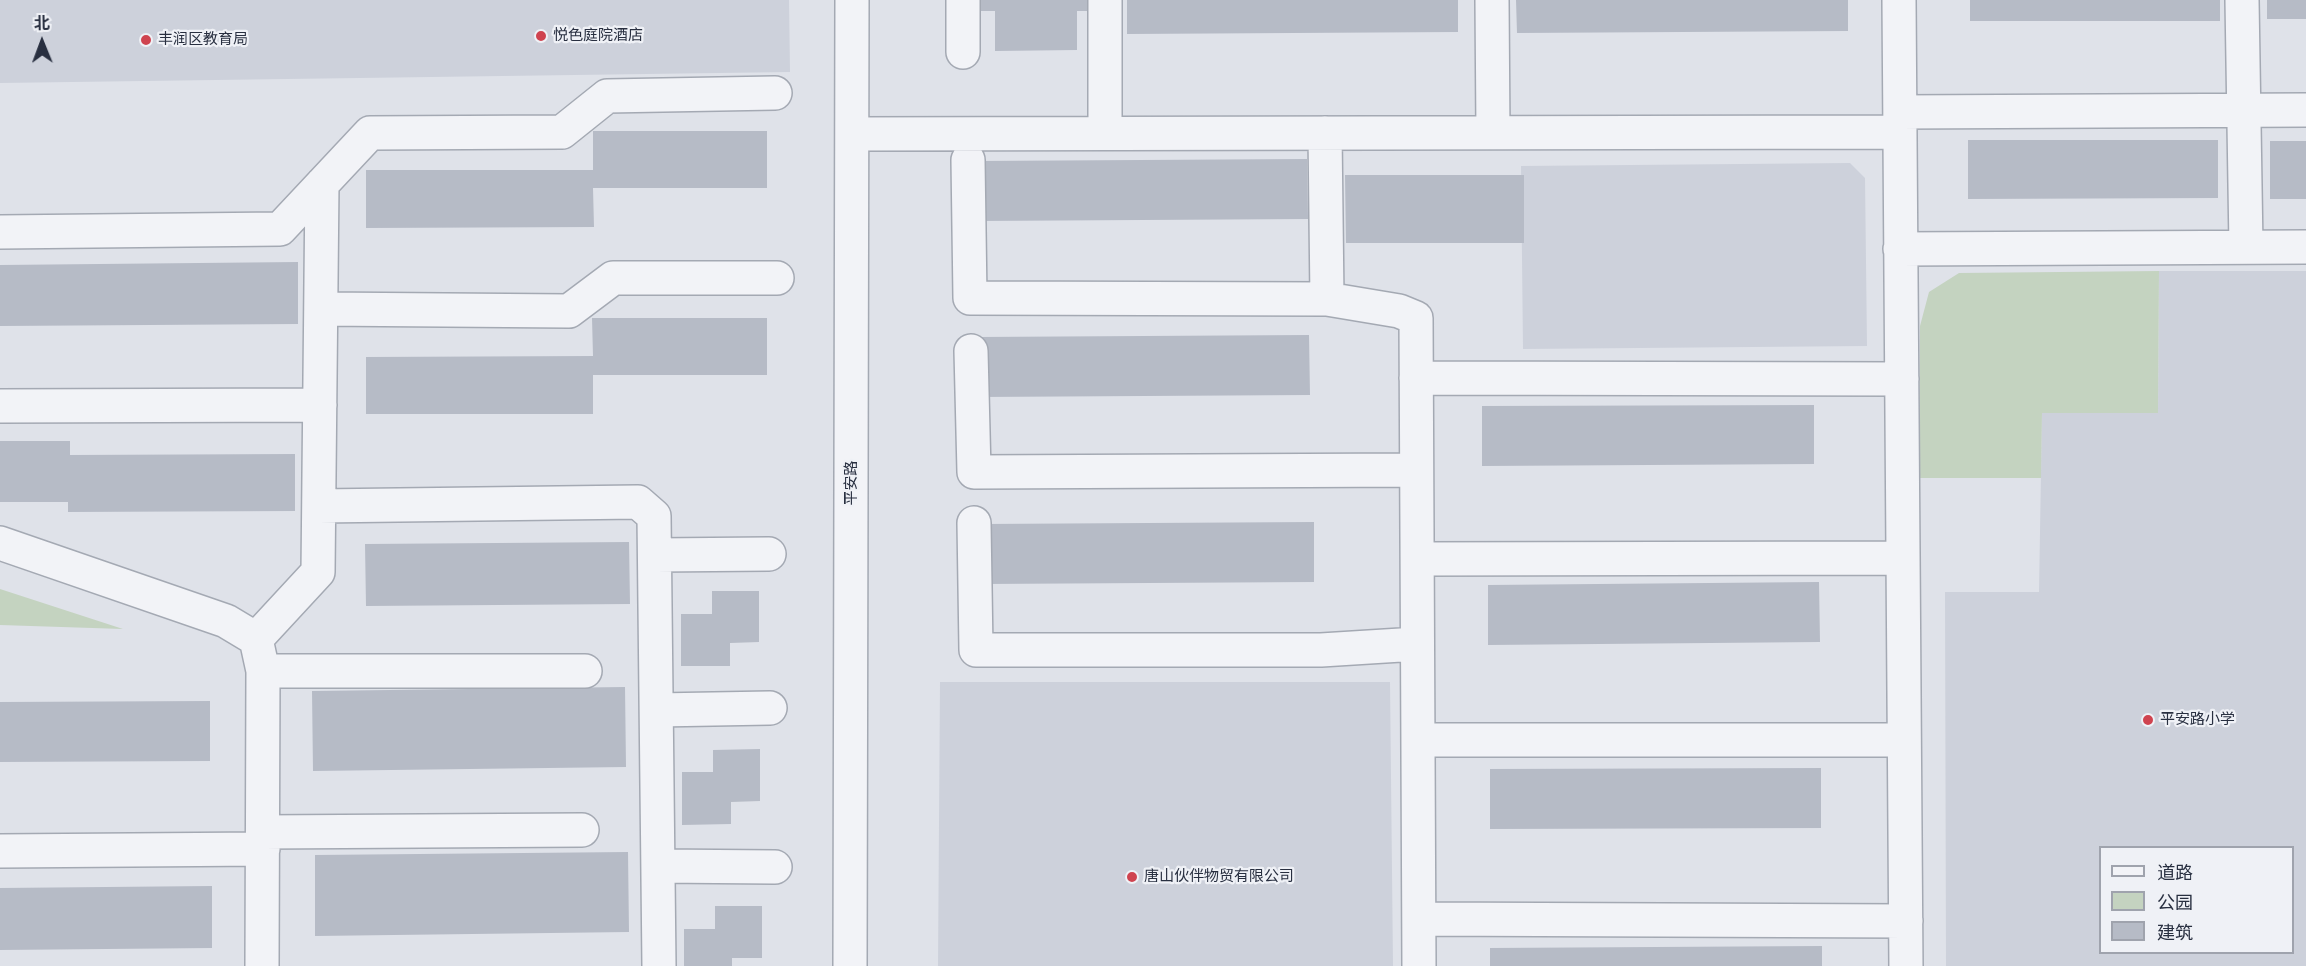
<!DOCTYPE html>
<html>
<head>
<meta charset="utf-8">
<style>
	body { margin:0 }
	#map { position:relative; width:2306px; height:966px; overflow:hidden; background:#dfe2e9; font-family:"Fira Sans","Noto Sans SC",sans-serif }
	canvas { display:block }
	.legend { position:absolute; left:2099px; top:846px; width:195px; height:108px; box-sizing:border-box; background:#eff1f6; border:2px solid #9fa3ad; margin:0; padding:8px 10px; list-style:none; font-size:18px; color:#282f40 }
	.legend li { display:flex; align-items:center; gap:12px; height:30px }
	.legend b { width:30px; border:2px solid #9fa3ad }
	.north { position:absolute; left:12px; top:12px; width:60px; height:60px; -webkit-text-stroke:4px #eff1f6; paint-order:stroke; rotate:359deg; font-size:16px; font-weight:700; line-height:24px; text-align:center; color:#282f40 }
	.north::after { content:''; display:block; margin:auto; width:21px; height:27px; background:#282f40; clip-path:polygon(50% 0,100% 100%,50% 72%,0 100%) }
</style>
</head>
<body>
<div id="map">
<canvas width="2306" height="966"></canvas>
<ul class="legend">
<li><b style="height:8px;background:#f2f3f7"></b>道路</li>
<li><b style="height:16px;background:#c4d3c0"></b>公园</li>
<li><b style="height:16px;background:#b6bbc6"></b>建筑</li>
</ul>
<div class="north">北</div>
</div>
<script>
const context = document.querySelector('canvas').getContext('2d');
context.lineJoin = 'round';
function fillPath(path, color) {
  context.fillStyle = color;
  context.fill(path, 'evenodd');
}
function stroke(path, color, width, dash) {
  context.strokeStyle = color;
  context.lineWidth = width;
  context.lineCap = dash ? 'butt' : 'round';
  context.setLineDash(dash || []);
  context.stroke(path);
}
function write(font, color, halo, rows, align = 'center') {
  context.font = font + ' "Fira Sans","Noto Sans SC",sans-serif';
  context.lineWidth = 4.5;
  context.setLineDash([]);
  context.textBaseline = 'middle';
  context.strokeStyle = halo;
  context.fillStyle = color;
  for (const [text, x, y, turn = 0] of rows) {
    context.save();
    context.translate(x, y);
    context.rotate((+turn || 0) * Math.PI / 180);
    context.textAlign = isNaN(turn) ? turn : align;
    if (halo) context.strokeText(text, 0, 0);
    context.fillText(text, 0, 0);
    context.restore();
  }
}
const built = new Path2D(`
	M0 0H789L790 72 0 83Z
	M1850 163 1865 178 1867 346 1523 349 1521 166Z
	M2159 271H2306V966H1946L1945 592H2039L2042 413H2158ZM2100 848H2292V952H2100Z
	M940 682H1390L1393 966H938Z`);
const green = new Path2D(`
	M2159 271 2158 413H2042L2041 478H1919L1920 326 1929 292 1959 273Z
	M0 589 123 629 0 625Z`);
const building = new Path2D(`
	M977 0H1096V11H1077V50L995 51V11H977Z
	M1127 0H1458V32L1127 34Z
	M1516 0H1848V31L1517 33Z
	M1970 0H2220V21H1970Z
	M2267 0H2306V19H2267Z
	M593 131H767V188H593L594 227 366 228V170H593Z
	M1968 140H2218V198L1968 199Z
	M2270 141H2306V199H2270Z
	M1307 159 1308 219 976 221V161Z
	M1345 175H1524V243H1346Z
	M298 262V324L0 326V265Z
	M592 318H767V375H593V414H366V357L593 356Z
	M1309 335 1310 395 978 397V337Z
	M1814 405V464L1482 466V406Z
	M0 441H70V455L295 454V511L68 512V502H0Z
	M1314 522V582L983 584 982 524Z
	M629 542 630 604 366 606 365 544Z
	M1819 582 1820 642 1488 645V585Z
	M712 591H759V642L730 643V666H681V614H712Z
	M625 687 626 767 313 771 312 691Z
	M210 701V761L0 762V702Z
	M760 749V801L731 802V824L682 825V772H713V750Z
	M1821 768V828L1490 829V769Z
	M628 852 629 932 315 936V855Z
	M212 886V948L0 950V888Z
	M715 906H762V958H732V966H684V929H715Z
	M1822 946V966H1490V948Z`);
const minor = new Path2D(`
	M963 0V52
	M1492 0 1493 133
	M1899 0 1906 966
	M2242 0 2246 247
	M1900 112 2306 110
	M1105 133V0
	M1325 133 1327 299
	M853 134 1898 132
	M968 160 970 298 1327 299 1399 311 1416 318 1419 966
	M0 232 280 229 370 133 562 132 607 96 775 93
	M1900 249 2306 247
	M321 309 569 311 613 278H777
	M971 351 974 472 1416 470
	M1416 378 1902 379
	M0 406 320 405
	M319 506 638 502 654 516 659 966
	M974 523 976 650H1321L1417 644
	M0 543 226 621 256 639 263 671 262 966
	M656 555 769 554
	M1418 559 1903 558
	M256 639 318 572 322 184
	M263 671H585
	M657 710 770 708
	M1418 740H1904
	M263 832 582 830
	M0 851 263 849
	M658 866 775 867
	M1419 919 1906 921
	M850 966 852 0`);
const markers = [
	[541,36,6,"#cf434f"],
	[146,40,6,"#cf434f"],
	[2148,720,6,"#cf434f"],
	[1132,877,6,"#cf434f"]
];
const poiNames = [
	["悦色庭院酒店",553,36],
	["丰润区教育局",158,40],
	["平安路小学",2160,720],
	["唐山伙伴物贸有限公司",1144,877]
];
const streetNames = [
	["平安路",852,483,-90]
];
fillPath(built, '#cdd1db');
fillPath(green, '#c4d3c0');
fillPath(building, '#b6bbc6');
stroke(minor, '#a4a9b3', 36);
stroke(minor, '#f2f3f7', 33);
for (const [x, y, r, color] of markers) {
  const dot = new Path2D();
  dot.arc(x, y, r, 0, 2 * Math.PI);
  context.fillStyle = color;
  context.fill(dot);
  stroke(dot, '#eff1f6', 2);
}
write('15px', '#282f40', '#eff1f6', poiNames, 'left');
write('15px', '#282f40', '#eff1f6', streetNames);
</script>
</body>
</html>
